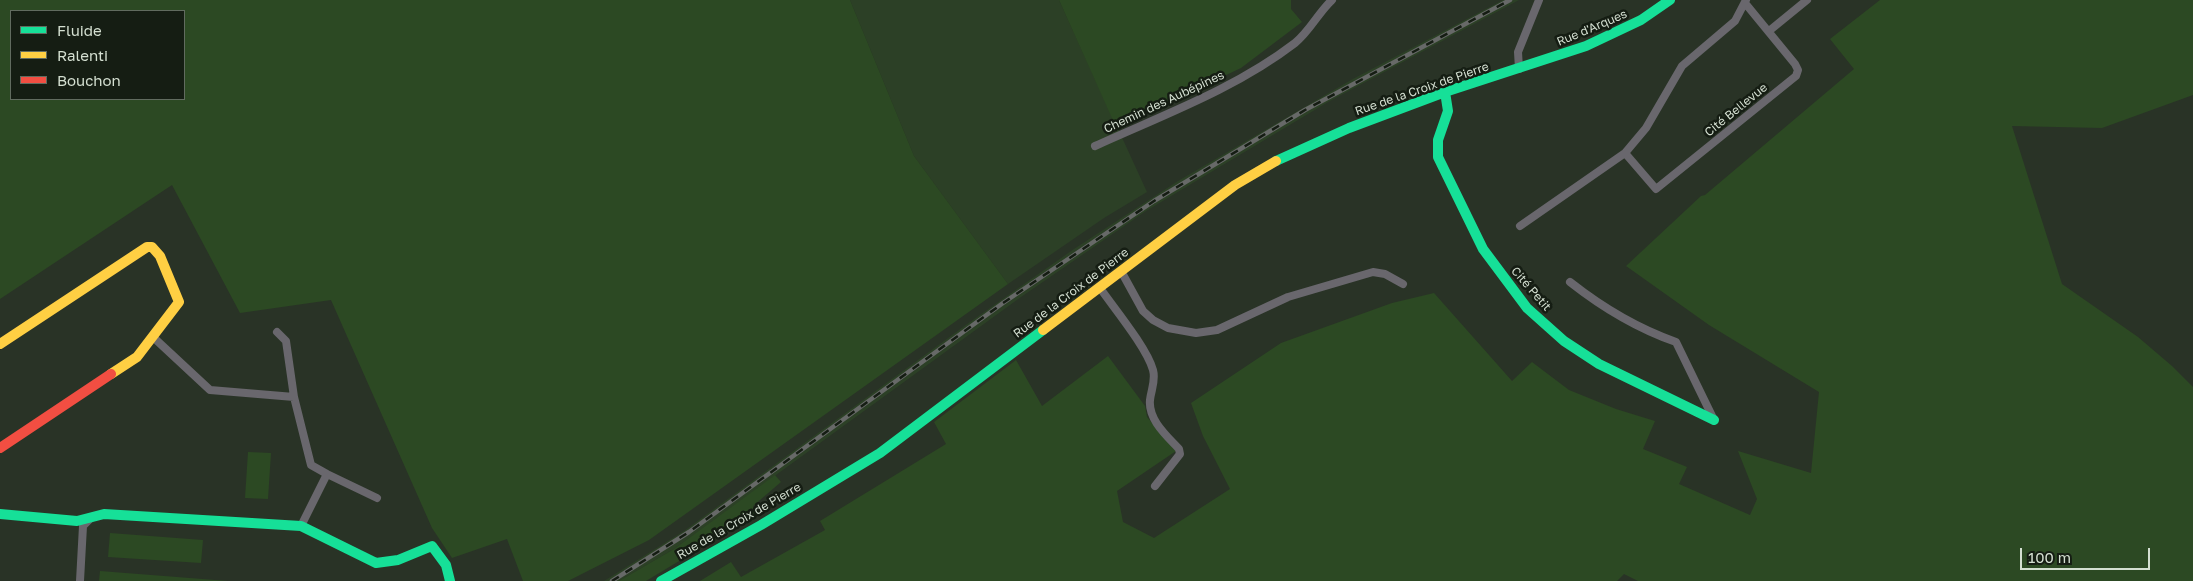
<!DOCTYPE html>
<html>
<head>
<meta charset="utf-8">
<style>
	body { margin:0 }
	#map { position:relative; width:2193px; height:581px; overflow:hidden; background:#293326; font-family:"Golos Text",sans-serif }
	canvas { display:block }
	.legend { position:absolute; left:10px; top:10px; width:175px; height:90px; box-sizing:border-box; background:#151d13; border:1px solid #616b5f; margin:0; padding:6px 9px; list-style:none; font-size:15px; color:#d4dfd1 }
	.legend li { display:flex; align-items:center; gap:10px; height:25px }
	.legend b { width:25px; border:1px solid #616b5f }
	.scale { position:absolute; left:2020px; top:548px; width:130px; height:22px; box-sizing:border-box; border:2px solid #d4dfd1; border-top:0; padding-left:6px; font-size:15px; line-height:18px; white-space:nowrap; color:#d4dfd1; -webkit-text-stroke:4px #151d13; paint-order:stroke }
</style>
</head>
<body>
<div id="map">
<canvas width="2193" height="581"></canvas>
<ul class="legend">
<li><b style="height:6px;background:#16e098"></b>Fluide</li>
<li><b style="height:6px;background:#ffcf43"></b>Ralenti</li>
<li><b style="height:6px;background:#f24e42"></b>Bouchon</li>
</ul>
<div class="scale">100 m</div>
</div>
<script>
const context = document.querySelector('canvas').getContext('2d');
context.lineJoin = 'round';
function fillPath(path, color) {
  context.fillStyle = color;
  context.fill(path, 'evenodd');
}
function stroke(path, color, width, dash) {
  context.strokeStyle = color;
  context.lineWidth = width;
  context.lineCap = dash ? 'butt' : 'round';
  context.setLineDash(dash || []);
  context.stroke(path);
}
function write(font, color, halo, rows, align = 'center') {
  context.font = font + ' "Golos Text",sans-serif';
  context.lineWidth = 5;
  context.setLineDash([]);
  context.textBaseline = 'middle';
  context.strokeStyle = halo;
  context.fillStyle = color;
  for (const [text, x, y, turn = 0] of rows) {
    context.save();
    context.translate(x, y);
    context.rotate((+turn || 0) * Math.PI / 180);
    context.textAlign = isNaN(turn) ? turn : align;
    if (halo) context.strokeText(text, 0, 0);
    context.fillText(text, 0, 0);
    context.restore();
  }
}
const built = new Path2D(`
	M850 0H1059L1147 192 1104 218 1008 284 914 156Z
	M1503 0H1519L1328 102 1146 211 1021 297 674 549 619 581H604L684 531 970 322 1074 249 1178 181 1351 80Z`);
const green = new Path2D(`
	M0 0H850L914 156 1008 284 649 540 568 581H523L507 539 452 558 432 528 331 300 240 313 172 185 0 299ZM11 11H184V99H11Z
	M1059 0H1291V9L1302 22 1241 68 1116 127Z
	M1880 0H2193V95L2102 128 2012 126 2062 284 2138 337 2172 366 2193 387V581H1638L1624 574 1617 581H700L731 562 741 577 825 530 820 521 946 444 934 422 1016 360 1042 406 1108 356 1145 406 1147 417 1176 451 1117 491 1123 522 1154 538 1230 489 1203 436 1191 403 1281 343 1392 303 1434 293 1512 381 1532 362 1569 390 1616 409 1655 421 1643 449 1687 467 1679 484 1750 515 1757 499 1738 451 1811 473 1819 392 1709 325 1626 266 1701 196 1705 195 1854 69 1830 39Z
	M248 452 271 453 268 499 245 498Z
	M775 475 781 482 753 506 757 514 646 581H619L674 549Z
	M110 533 203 540 201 563 108 557Z
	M100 571 228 581H99Z`);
const street = new Path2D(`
	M1769 31 1807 0
	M1519 69 1518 52 1539 0
	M1095 146C1163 115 1235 89 1295 43 1310 31 1318 13 1332 0
	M1625 153 1656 189 1796 76 1798 70 1795 64 1745 3
	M1520 226 1625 153 1646 128 1682 66 1735 21 1746 0
	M1121 271 1143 311 1153 320 1168 328 1196 333 1217 330 1288 297 1373 272 1385 274 1403 284
	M1570 282C1603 308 1636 328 1676 342L1714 420
	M1100 288C1114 308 1147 348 1153 370 1156 381 1151 390 1150 400 1148 420 1167 436 1179 449L1180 454 1155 486
	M277 332 286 341 294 397 311 465 327 474 301 526
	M153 337 210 390 294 397
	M327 474 377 498
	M80 581 83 526 91 518`);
const fast = new Path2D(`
	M1445 92 1448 111 1438 140V157L1483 249 1527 308 1564 341 1599 364 1714 420
	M1276 161 1349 128 1445 92 1586 46 1641 20 1670 0
	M0 514 77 521 104 514 301 526 376 563 398 560 432 546 446 565 450 581
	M661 581 761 525 880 453 1043 330`);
const slow = new Path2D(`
	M1043 330 1235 185 1276 161
	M0 344 147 247H152L160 256 179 302 137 357 111 374`);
const jam = new Path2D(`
	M0 448 111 374`);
const rail = new Path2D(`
	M612 581 689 532 1003 303 1154 201 1305 110 1510 0`);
const streetNames = [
	["Rue d'Arques",1592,28,-23],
	["Rue de la Croix de Pierre",1422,89,-19],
	["Chemin des Aubépines",1164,102,-25],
	["Cité Bellevue",1736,110,-39],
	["Cité Petit",1531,289,49],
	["Rue de la Croix de Pierre",1071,293,-37],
	["Rue de la Croix de Pierre",739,521,-30]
];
fillPath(built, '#2c4026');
fillPath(green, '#2c4923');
stroke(street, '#69676d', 8);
stroke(fast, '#16e098', 10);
stroke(slow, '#ffcf43', 10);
stroke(jam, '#f24e42', 10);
stroke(rail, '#676968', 4.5);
stroke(rail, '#151d13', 2.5, [8]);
write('12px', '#d4dfd1', '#151d13', streetNames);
</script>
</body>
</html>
